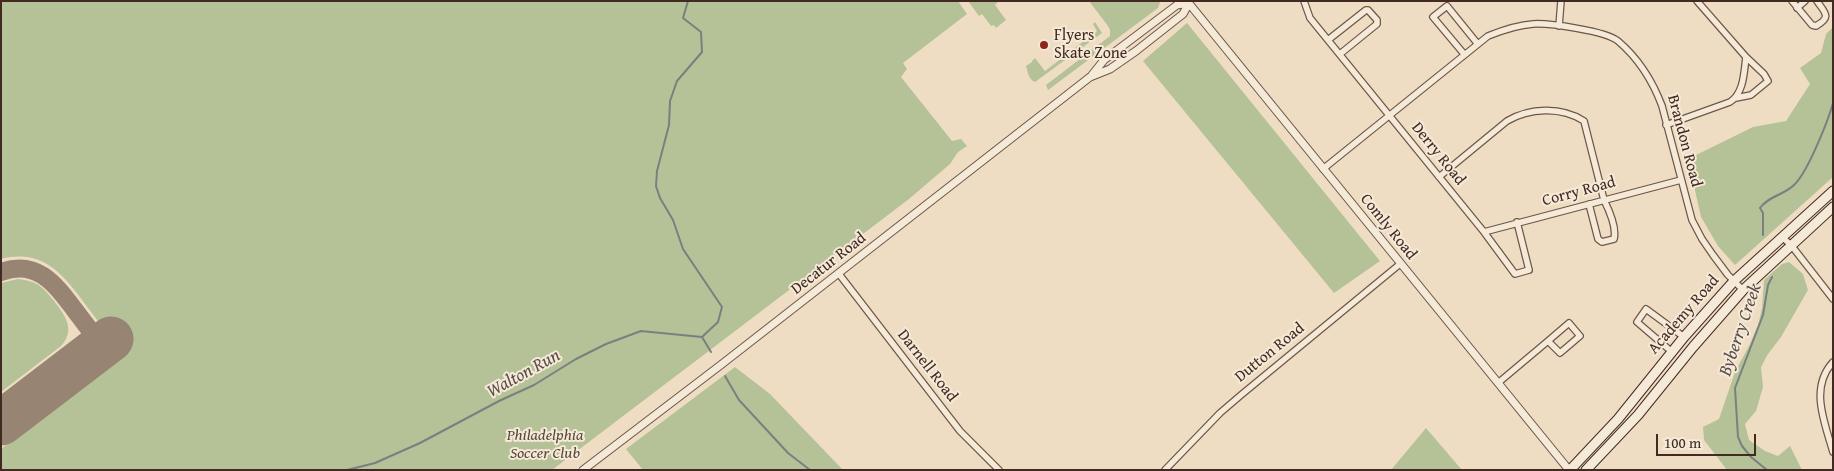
<!DOCTYPE html>
<html>
<head>
<meta charset="utf-8">
<style>
	body { margin:0 }
	#map { position:relative; width:1834px; height:471px; overflow:hidden; background:#efddc3; font-family:"Gentium Book Plus",serif }
	canvas { display:block }
	.frame { position:absolute; inset:0; border:2px solid #422a22; pointer-events:none }
	.scale { position:absolute; left:1656px; top:434px; width:100px; height:22px; box-sizing:border-box; border:2px solid #422a22; border-top:0; padding-left:6px; font-size:15px; line-height:18px; white-space:nowrap; color:#422a22; -webkit-text-stroke:4px #f5e9d8; paint-order:stroke }
</style>
</head>
<body>
<div id="map">
<canvas width="1834" height="471"></canvas>
<div class="frame"></div>
<div class="scale">100 m</div>
</div>
<script>
const context = document.querySelector('canvas').getContext('2d');
context.lineJoin = 'round';
function fillPath(path, color) {
  context.fillStyle = color;
  context.fill(path, 'evenodd');
}
function stroke(path, color, width, dash) {
  context.strokeStyle = color;
  context.lineWidth = width;
  context.lineCap = dash ? 'butt' : 'round';
  context.setLineDash(dash || []);
  context.stroke(path);
}
function write(font, color, halo, rows, align = 'center') {
  context.font = font + ' "Gentium Book Plus",serif';
  context.lineWidth = 4;
  context.setLineDash([]);
  context.textBaseline = 'middle';
  context.strokeStyle = halo;
  context.fillStyle = color;
  for (const [text, x, y, turn = 0] of rows) {
    context.save();
    context.translate(x, y);
    context.rotate((+turn || 0) * Math.PI / 180);
    context.textAlign = isNaN(turn) ? turn : align;
    if (halo) context.strokeText(text, 0, 0);
    context.fillText(text, 0, 0);
    context.restore();
  }
}
const green = new Path2D(`
	M1 1H958L967 14 903 63 907 69 901 77 952 141 961 139 967 146 958 152 950 164 909 199 552 470H1V449L123 355C112 339 100 324 88 308 65 277 45 248 1 259Z
	M968 1H999L995 5 1006 20 996 28 994 25 991 26 982 14 979 16Z
	M1089 1 1160 2 1158 8 1048 90 1046 85 1110 36V30L1108 26Z
	M1095 22 1102 33 1035 82C1028 79 1028 72 1026 66L1032 62V61L1035 58 1045 71 1097 31 1093 24Z
	M1187 23 1380 261 1334 293 1143 61Z
	M1833 27V177L1735 265 1718 246 1701 217 1688 159 1753 127 1786 121 1810 84 1800 68 1821 53 1826 34Z
	M1789 262 1803 274 1808 290 1781 337 1768 354 1761 367 1763 387 1756 411 1745 424 1749 440 1765 451 1778 456 1790 446 1802 470H1727L1704 440 1703 427 1719 419 1735 372 1750 344 1758 325 1762 308 1764 280 1782 264Z
	M18 279C25 280 31 281 37 284 44 288 49 295 54 301 65 315 76 330 61 346L1 392V283Z
	M735 367 770 394 843 470H643L626 449Z
	M1426 428 1462 470H1391Z`);
const stream = new Path2D(`
	M688 1 683 18 701 32 702 52 677 81 670 101 669 125 657 171 656 186 660 198 673 220 683 249 722 307 718 322 702 337
	M1763 235V213L1760 208C1768 196 1785 195 1795 184 1808 171 1828 121 1833 103
	M702 337 711 352
	M725 376 739 400 788 453 810 470
	M347 470 375 463 420 443 499 401 534 385 576 359 606 344 641 331 702 337
	M1767 470 1751 457 1742 446 1738 437 1735 388 1763 315 1768 285 1772 277`);
const taxiway = new Path2D(`
	M1 272C37 259 55 284 74 309 83 321 93 334 102 346`);
const runway = new Path2D(`
	M1 423 111 339`);
const minor = new Path2D(`
	M1304 1 1310 18 1484 232 1515 274 1529 270 1517 222
	M1792 1 1812 25 1816 26C1832 17 1825 13 1817 1
	M1797 8 1805 1
	M1559 26 1561 1
	M1328 40 1366 10H1368L1377 20V24L1340 54
	M1464 54 1433 17 1447 6 1477 43
	M1736 98 1751 95 1768 81 1764 74 1746 57
	M1666 125 1730 102C1744 93 1744 72 1746 57L1697 1
	M1323 169 1488 36C1503 30 1517 25 1533 24 1549 23 1606 31 1618 41 1638 58 1653 82 1662 106L1692 220 1702 239 1713 255 1728 275 1743 290
	M1439 177 1507 121C1529 108 1561 106 1584 121L1604 200C1609 210 1617 227 1614 239L1602 242 1598 239 1589 204
	M1484 232 1681 180
	M1782 237 1791 245 1833 299
	M839 274 960 431 999 470
	M1569 323 1580 336 1560 353 1548 341Z
	M1672 352 1637 322 1646 309 1684 337
	M1833 362C1809 388 1825 423 1833 452
	M1498 383 1548 341
	M1165 470 1220 413 1241 395 1400 264`);
const tertiary = new Path2D(`
	M1187 1 1569 470
	M1092 75 1104 60 1177 5 1189 3
	M583 470 722 364 1090 77 1110 69 1136 51 1183 14 1189 3`);
const secondary = new Path2D(`
	M1570 470 1618 419 1684 337 1734 281 1833 191
	M1586 470 1638 415 1693 347 1743 290 1833 207`);
const markers = [
	[1044,45,5,"#8f2418"]
];
const poiNames = [
	["Flyers",1054,36],
	["Skate Zone",1054,54]
];
const streetNames = [
	["Brandon Road",1684,141,75],
	["Derry Road",1438,154,51],
	["Corry Road",1579,192,-15],
	["Comly Road",1388,227,51],
	["Decatur Road",829,264,-38],
	["Academy Road",1684,315,-49],
	["Dutton Road",1270,353,-39],
	["Darnell Road",927,366,52]
];
const parkNames = [
	["Philadelphia",545,436],
	["Soccer Club",545,454]
];
const waterNames = [
	["Byberry Creek",1741,330,-71],
	["Walton Run",524,374,-29]
];
fillPath(green, '#b5c297');
stroke(stream, '#7a7f80', 2);
stroke(taxiway, '#988472', 18);
stroke(runway, '#988472', 45);
stroke(minor, '#6d574a', 8);
stroke(tertiary, '#6d574a', 9);
stroke(secondary, '#422a22', 11);
stroke(minor, '#f5e9d8', 5.5);
stroke(tertiary, '#f5e9d8', 7);
stroke(secondary, '#f5e9d8', 9);
for (const [x, y, r, color] of markers) {
  const dot = new Path2D();
  dot.arc(x, y, r, 0, 2 * Math.PI);
  context.fillStyle = color;
  context.fill(dot);
  stroke(dot, '#f5e9d8', 2);
}
write('16px', '#422a22', '#f5e9d8', poiNames, 'left');
write('16px', '#422a22', '#f5e9d8', streetNames);
write('italic 16px', '#594839', '#f5e9d8', parkNames);
write('italic 18px', '#5a4e49', '#f5e9d8', waterNames);
</script>
</body>
</html>
